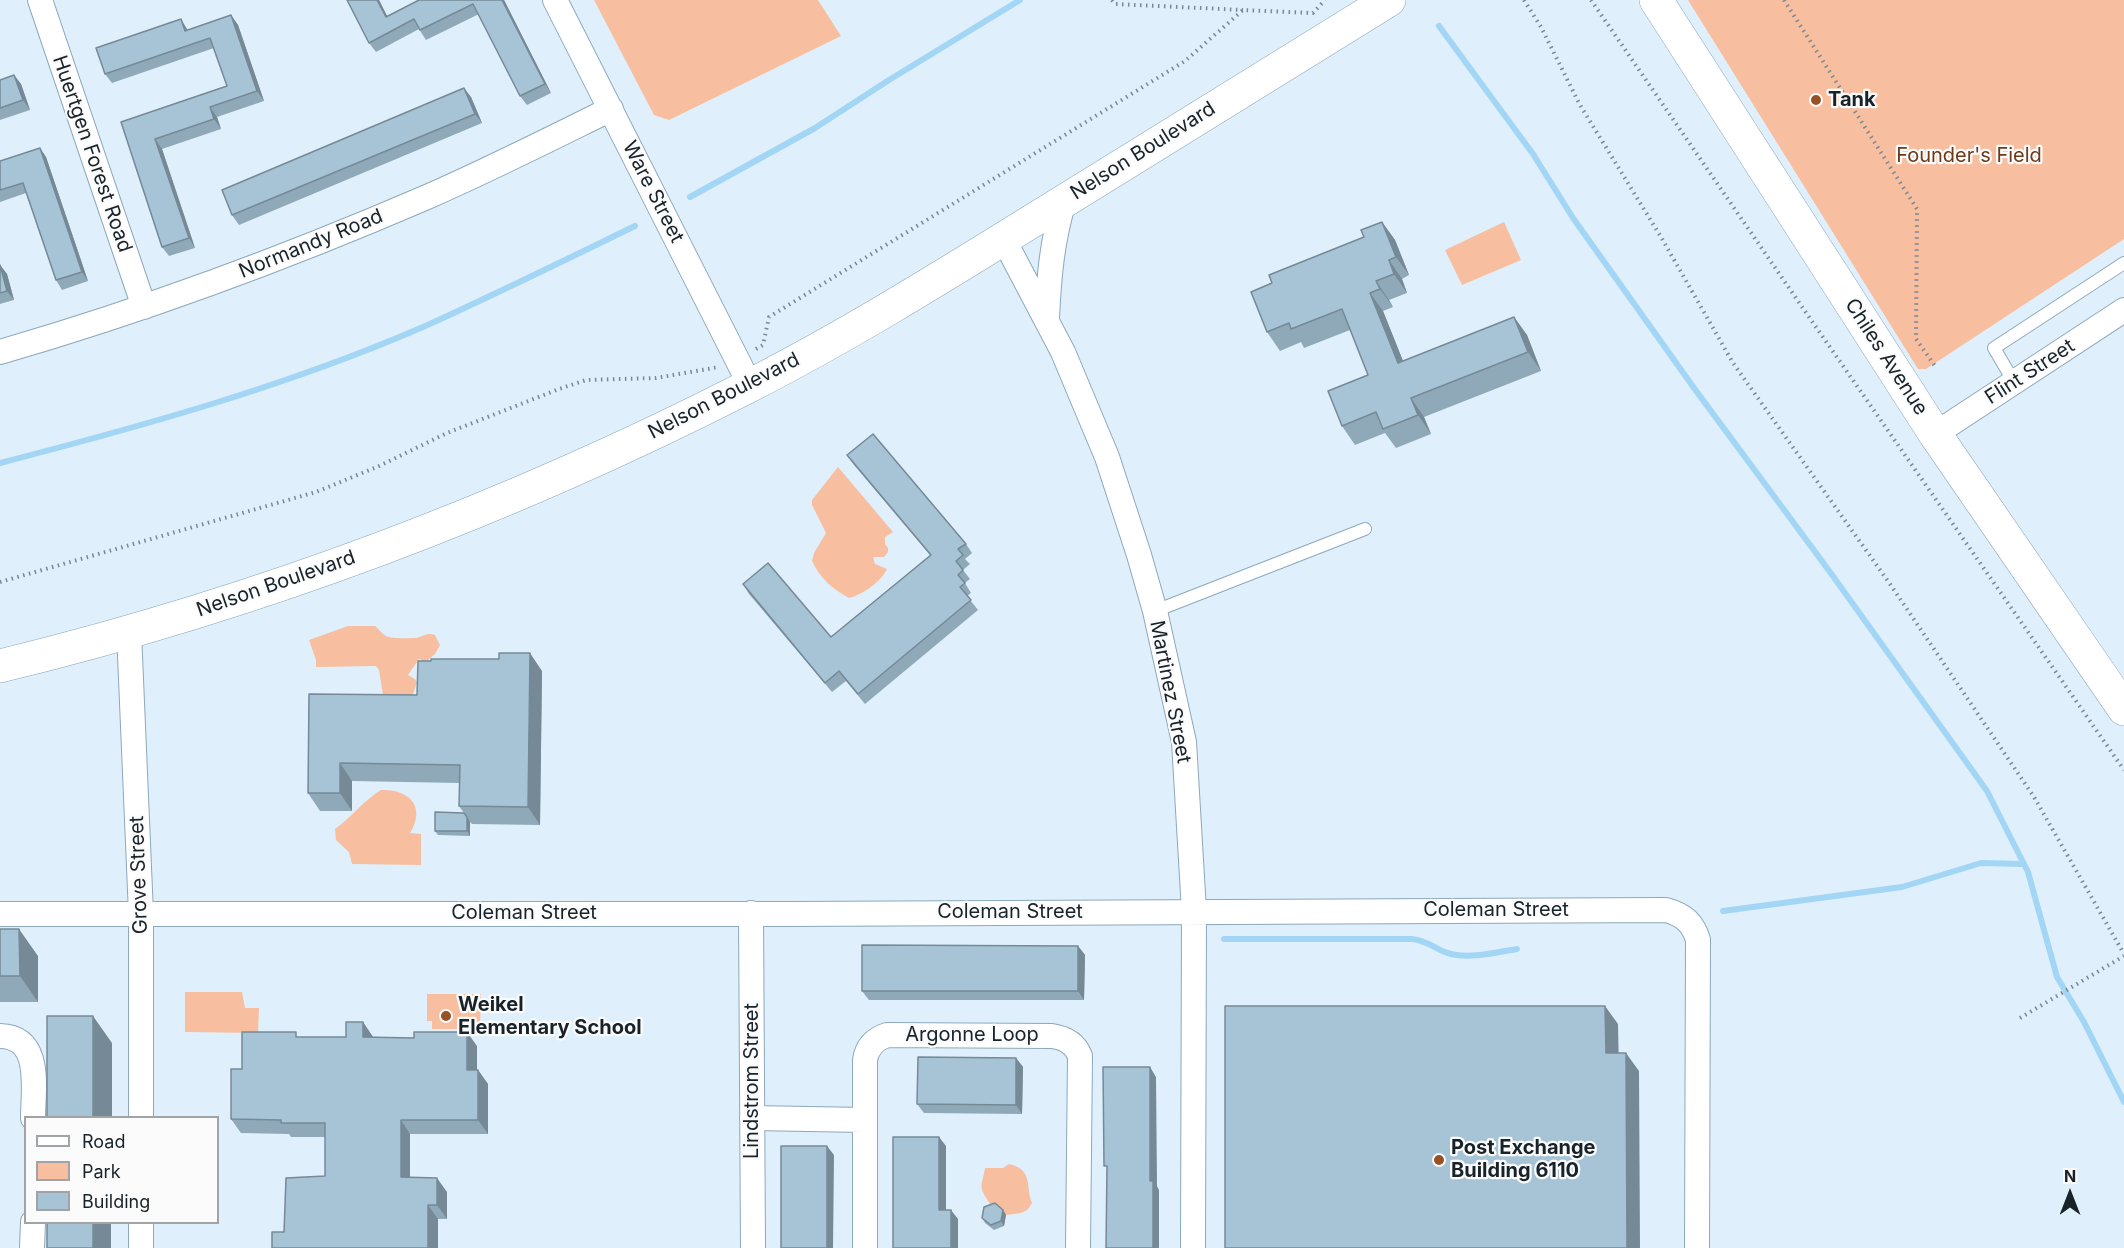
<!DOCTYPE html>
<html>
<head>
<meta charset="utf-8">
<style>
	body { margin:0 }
	#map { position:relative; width:2124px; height:1248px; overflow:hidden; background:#dff0fc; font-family:Inter,sans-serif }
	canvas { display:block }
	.legend { position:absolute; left:24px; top:1116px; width:195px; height:108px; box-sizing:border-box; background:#fbfbfb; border:2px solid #a0a4a7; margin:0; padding:8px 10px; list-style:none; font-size:18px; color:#172229 }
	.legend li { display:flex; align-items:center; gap:12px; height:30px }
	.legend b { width:30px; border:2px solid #a0a4a7 }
	.north { position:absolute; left:2040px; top:1164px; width:60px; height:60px; -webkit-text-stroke:4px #fbfbfb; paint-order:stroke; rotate:0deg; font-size:16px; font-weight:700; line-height:24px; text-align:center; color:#172229 }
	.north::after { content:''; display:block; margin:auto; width:21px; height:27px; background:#172229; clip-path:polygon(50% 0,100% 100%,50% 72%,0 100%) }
</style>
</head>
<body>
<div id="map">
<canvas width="2124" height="1248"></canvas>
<ul class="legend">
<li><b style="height:8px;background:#fff"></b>Road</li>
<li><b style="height:16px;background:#f7be9f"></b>Park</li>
<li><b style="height:16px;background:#a7c4d7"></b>Building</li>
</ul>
<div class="north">N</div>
</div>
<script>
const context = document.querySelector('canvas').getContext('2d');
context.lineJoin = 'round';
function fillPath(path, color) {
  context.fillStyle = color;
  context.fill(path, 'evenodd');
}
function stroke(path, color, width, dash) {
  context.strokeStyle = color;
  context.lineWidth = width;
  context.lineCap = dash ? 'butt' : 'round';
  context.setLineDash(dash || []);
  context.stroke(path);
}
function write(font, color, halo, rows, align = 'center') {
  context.font = font + ' Inter,sans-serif';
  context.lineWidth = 4.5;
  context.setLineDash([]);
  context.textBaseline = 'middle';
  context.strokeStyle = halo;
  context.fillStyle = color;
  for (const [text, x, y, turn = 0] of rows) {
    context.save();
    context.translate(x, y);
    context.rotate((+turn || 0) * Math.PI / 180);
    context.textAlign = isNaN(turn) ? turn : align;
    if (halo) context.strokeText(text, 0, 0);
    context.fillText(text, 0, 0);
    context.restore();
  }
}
const green = new Path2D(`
	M594 0H818L841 36 669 120 654 115Z
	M1688 0H2124V239L1926 369H1918Z
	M1504 222 1521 260 1462 285 1445 250Z
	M838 467 893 532 885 537V544L888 548V552L884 557H873L875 564 887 569C881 582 862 595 849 598 832 589 820 578 812 561L814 553 826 533 812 505V500Z
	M348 626H375C379 629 382 634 386 636 390 639 411 638 416 638 424 636 427 632 435 635L440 645 435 654 426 662 419 659 408 675 415 679 417 682 411 700 399 703 383 695 379 670 376 666 316 667V660L309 640Z
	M381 790C410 789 426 807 410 833L421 834V865L352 864 349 852 336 840 335 829C352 817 364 800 381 790Z
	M185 992H242L245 1008H259L258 1033 185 1032Z
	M427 994H481L480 1029H432V1021H427Z
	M1009 1164C1034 1170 1025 1186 1032 1203 1026 1215 1018 1213 1006 1215L993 1204H990C977 1184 982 1188 985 1168H1003Z`);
const stream = new Path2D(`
	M1439 26 1533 154 1573 218 1694 388 1830 572 1987 791 2028 872 2057 977 2084 1022 2124 1102
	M690 197 815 128 889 80 1020 0
	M0 463C143 426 287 386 423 327 494 295 565 260 635 226
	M1723 911 1902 887 1981 863 2024 864
	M1224 939H1412C1430 941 1435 950 1451 954 1471 959 1497 952 1517 949`);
const path = new Path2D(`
	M1112 0 1115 4 1243 10
	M1524 0 1541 27 1580 105 1661 237 1733 363 1890 584 2034 797 2124 954
	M1591 0 1809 317 2124 770
	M1784 0 1917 209 1916 339 1935 366
	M756 349 763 345 769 317 1185 61 1243 10 1313 13 1325 0
	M0 582 316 492 377 467 447 433 559 389 586 380 656 378 719 367
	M2020 1018 2124 956`);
const lane = new Path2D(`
	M2014 382 1994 348 2124 263
	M1155 611 1365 529`);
const street = new Path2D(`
	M40 0 144 307
	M555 0 750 385
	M1003 238 1063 352 1107 457 1139 555 1155 611 1184 742 1194 911 1193 1248
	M1047 318C1049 276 1052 241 1064 201
	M0 352C145 310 288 257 427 197 489 170 550 139 611 109
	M1935 434 2124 310
	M129 632 141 914V1118
	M751 913 753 1248
	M0 914H787L1666 910C1684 915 1693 923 1698 940L1697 1248
	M0 1036C43 1037 33 1089 33 1118
	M752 1118 865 1120
	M141 1222V1248
	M32 1248 33 1222
	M865 1248V1060C867 1047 875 1039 887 1035L1052 1036C1065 1038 1075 1043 1080 1056L1078 1248`);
const secondary = new Path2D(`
	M1656 0 1935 434 2124 709
	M0 666C259 603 512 507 749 386 851 334 948 273 1045 213 1159 142 1274 71 1389 0`);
const wall = new Path2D(`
	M347 0H379L387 16 419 0H504L551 93 527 105 520 96 479 14 426 40 419 29 376 52 369 43Z
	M231 15 238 25 264 101 217 117 221 129 162 149 195 248 169 256 162 247 121 122 227 86 214 48 112 83 105 74 188 30Z
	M14 75 21 84 30 110 0 120V80Z
	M471 97 482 123 239 225 232 215Z
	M40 148 46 157 88 281 62 290 56 280 26 193 0 202V161Z
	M1382 222 1395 240 1409 275 1402 279 1407 293 1389 300 1393 307 1383 311 1403 361 1514 317 1527 335 1541 371 1424 417 1431 434 1396 448 1385 433 1355 445 1342 426 1368 375 1350 330 1304 348 1301 342 1280 351 1267 332 1272 283 1364 237Z
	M0 265 7 274 14 300 0 304Z
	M847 455 966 544 972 553 965 559 970 564 963 570 970 579 965 583 971 593 967 596 978 610 865 704 846 681 832 692 749 594 743 584 831 637 930 555 854 465Z
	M542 671 540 825 472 824 470 822V836L438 835 435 831 464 813 459 806V783L352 781V811H320L308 793 309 694 417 695Z
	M0 929 38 956V1002H0Z
	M1078 946 1085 955 1084 1000H869L862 991Z
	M363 1022 373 1037 477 1046V1070H478L488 1084V1134H410V1177L447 1192V1219H438V1248L284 1232 325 1176V1137H291L289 1134 241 1133 231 1119 242 1069 300 1037H346Z
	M1016 1058 1023 1067 1022 1114 924 1113 917 1104Z
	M1003 1210 1006 1215 1004 1226 994 1230 985 1223 982 1218Z`);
const shadedWall = new Path2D(`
	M377 0H379L392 26 386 17Z
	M502 0H504L551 93 545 84Z
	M231 15 238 25 264 101 257 91Z
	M181 19 187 29 191 40 185 31Z
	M14 75 21 84 30 110 23 100Z
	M464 88 471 97 482 123 475 114Z
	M210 107 217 117 221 129 214 119Z
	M155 139 162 149 195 248 189 238Z
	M40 148 46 157 88 281 82 272Z
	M1382 222 1395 240 1409 275 1396 257Z
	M1389 260 1402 279 1407 293 1394 274Z
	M0 265 7 274 14 300 7 291Z
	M1376 281 1389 300 1393 307 1380 289Z
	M1370 293 1383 311 1411 381 1398 363Z
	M1514 317 1527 335 1541 371 1528 352Z
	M1411 398 1424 417 1431 434 1418 415Z
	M530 653 542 671 540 825 528 807Z
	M340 763 352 781V811L340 793Z
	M467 817 470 822V836L467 831Z
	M19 929 38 956V1002L20 976Z
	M1078 946 1085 955 1084 1000 1078 991Z
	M1605 1006 1618 1024 1619 1071 1606 1053Z
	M93 1016 112 1043V1118H93Z
	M363 1022 373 1037V1051L363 1037Z
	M467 1032 477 1046V1084L467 1070Z
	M1626 1053 1639 1071 1640 1248H1627Z
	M1016 1058 1023 1067 1022 1114 1016 1105Z
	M1150 1067 1156 1077 1157 1186 1159 1190V1248H1153L1150 1181Z
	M478 1070 488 1084V1134L478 1120Z
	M401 1120 410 1134V1191L401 1177Z
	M939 1137 946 1146V1219L939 1210Z
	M827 1146 834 1155 833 1248H827Z
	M437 1178 447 1192V1219L437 1205Z
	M428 1205 438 1219V1248H428Z
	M951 1210 958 1219V1248H951Z
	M1003 1210 1006 1215 1004 1226 1001 1221Z
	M93 1222H111V1248H93Z`);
const building = new Path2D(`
	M347 0H377L386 17 419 0H502L545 84 520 96 473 4 420 30 414 19 369 43Z
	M231 15 257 91 210 107 214 119 155 139 189 238 162 247 121 122 227 86 210 38 105 74 96 48 181 19 185 31Z
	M14 75 23 100 0 108V80Z
	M464 88 475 114 232 215 222 190Z
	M40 148 82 272 56 280 23 183 0 190V161Z
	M1382 222 1396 257 1389 260 1394 274 1376 281 1380 289 1370 293 1398 363 1514 317 1528 352 1411 398 1418 415 1383 429 1376 412 1342 426 1328 391 1368 375 1342 309 1291 329 1289 323 1267 332 1251 292 1272 283 1269 275 1364 237 1361 230Z
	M0 265 7 291 0 293Z
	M873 434 966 544 958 549 963 555 956 561 963 570 958 575 965 583 960 587 971 600 858 694 839 671 825 683 743 584 768 563 831 637 931 555 847 455Z
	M499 653H530L528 807 459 806 460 765 340 763V793H308L309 694 417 695 418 661H431V659H499Z
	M435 812 464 813 467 817V831H435Z
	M0 929H19L20 976H0Z
	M862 945 1078 946V991H862Z
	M1225 1006H1605L1606 1053H1626L1627 1248H1225Z
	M47 1016H93V1118H47Z
	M346 1022H363V1037L414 1038V1032H467V1070H478V1120H401V1177L437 1178V1205H428V1248H272V1232H284L286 1178 325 1176V1123H281V1120L231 1119V1069H242V1032H296V1037H346Z
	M918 1057 1016 1058V1105L917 1104Z
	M1103 1067H1150V1181H1153V1248H1106L1107 1166H1104Z
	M893 1137H939V1210H951V1248H893Z
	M781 1146H827V1248H781Z
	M995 1203 1003 1210 1001 1221 991 1225 982 1218 984 1207Z
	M47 1222H93V1248H47Z`);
const markers = [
	[1816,100,6,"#965226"],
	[446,1016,6,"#965226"],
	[1439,1160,6,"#965226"]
];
const poiNames = [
	["Tank",1828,100],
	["Weikel",458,1005],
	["Elementary School",458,1028],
	["Post Exchange",1451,1148],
	["Building 6110",1451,1171]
];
const streetNames = [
	["Nelson Boulevard",1143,151,-32],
	["Huertgen Forest Road",92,154,71],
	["Ware Street",653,192,63],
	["Normandy Road",311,244,-22],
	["Chiles Avenue",1886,357,57],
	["Flint Street",2030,372,-33],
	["Nelson Boulevard",724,396,-27],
	["Nelson Boulevard",276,584,-19],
	["Martinez Street",1170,692,79],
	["Grove Street",139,875,-92],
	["Coleman Street",1496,910],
	["Coleman Street",1010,912],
	["Coleman Street",524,913],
	["Argonne Loop",972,1035],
	["Lindstrom Street",752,1081,-90]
];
const parkNames = [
	["Founder's Field",1969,156]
];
fillPath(green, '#f7be9f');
stroke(stream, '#a3d5f5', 6);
stroke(lane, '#8ca8ba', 14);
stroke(street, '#8ca8ba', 26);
stroke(secondary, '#8ca8ba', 34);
stroke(path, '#7a8892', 4, [1.5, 4.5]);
stroke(lane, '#fff', 12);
stroke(street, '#fff', 24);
stroke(secondary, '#fff', 33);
fillPath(wall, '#90a9b9');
fillPath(shadedWall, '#758996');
fillPath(building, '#a7c4d7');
stroke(building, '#758996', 1.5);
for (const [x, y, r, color] of markers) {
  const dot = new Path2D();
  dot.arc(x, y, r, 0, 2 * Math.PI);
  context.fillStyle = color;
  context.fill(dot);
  stroke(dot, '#fbfbfb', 2);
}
write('bold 20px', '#172229', '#fbfbfb', poiNames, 'left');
write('20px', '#172229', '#fbfbfb', streetNames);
write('20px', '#6e3a19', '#fbfbfb', parkNames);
</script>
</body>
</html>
